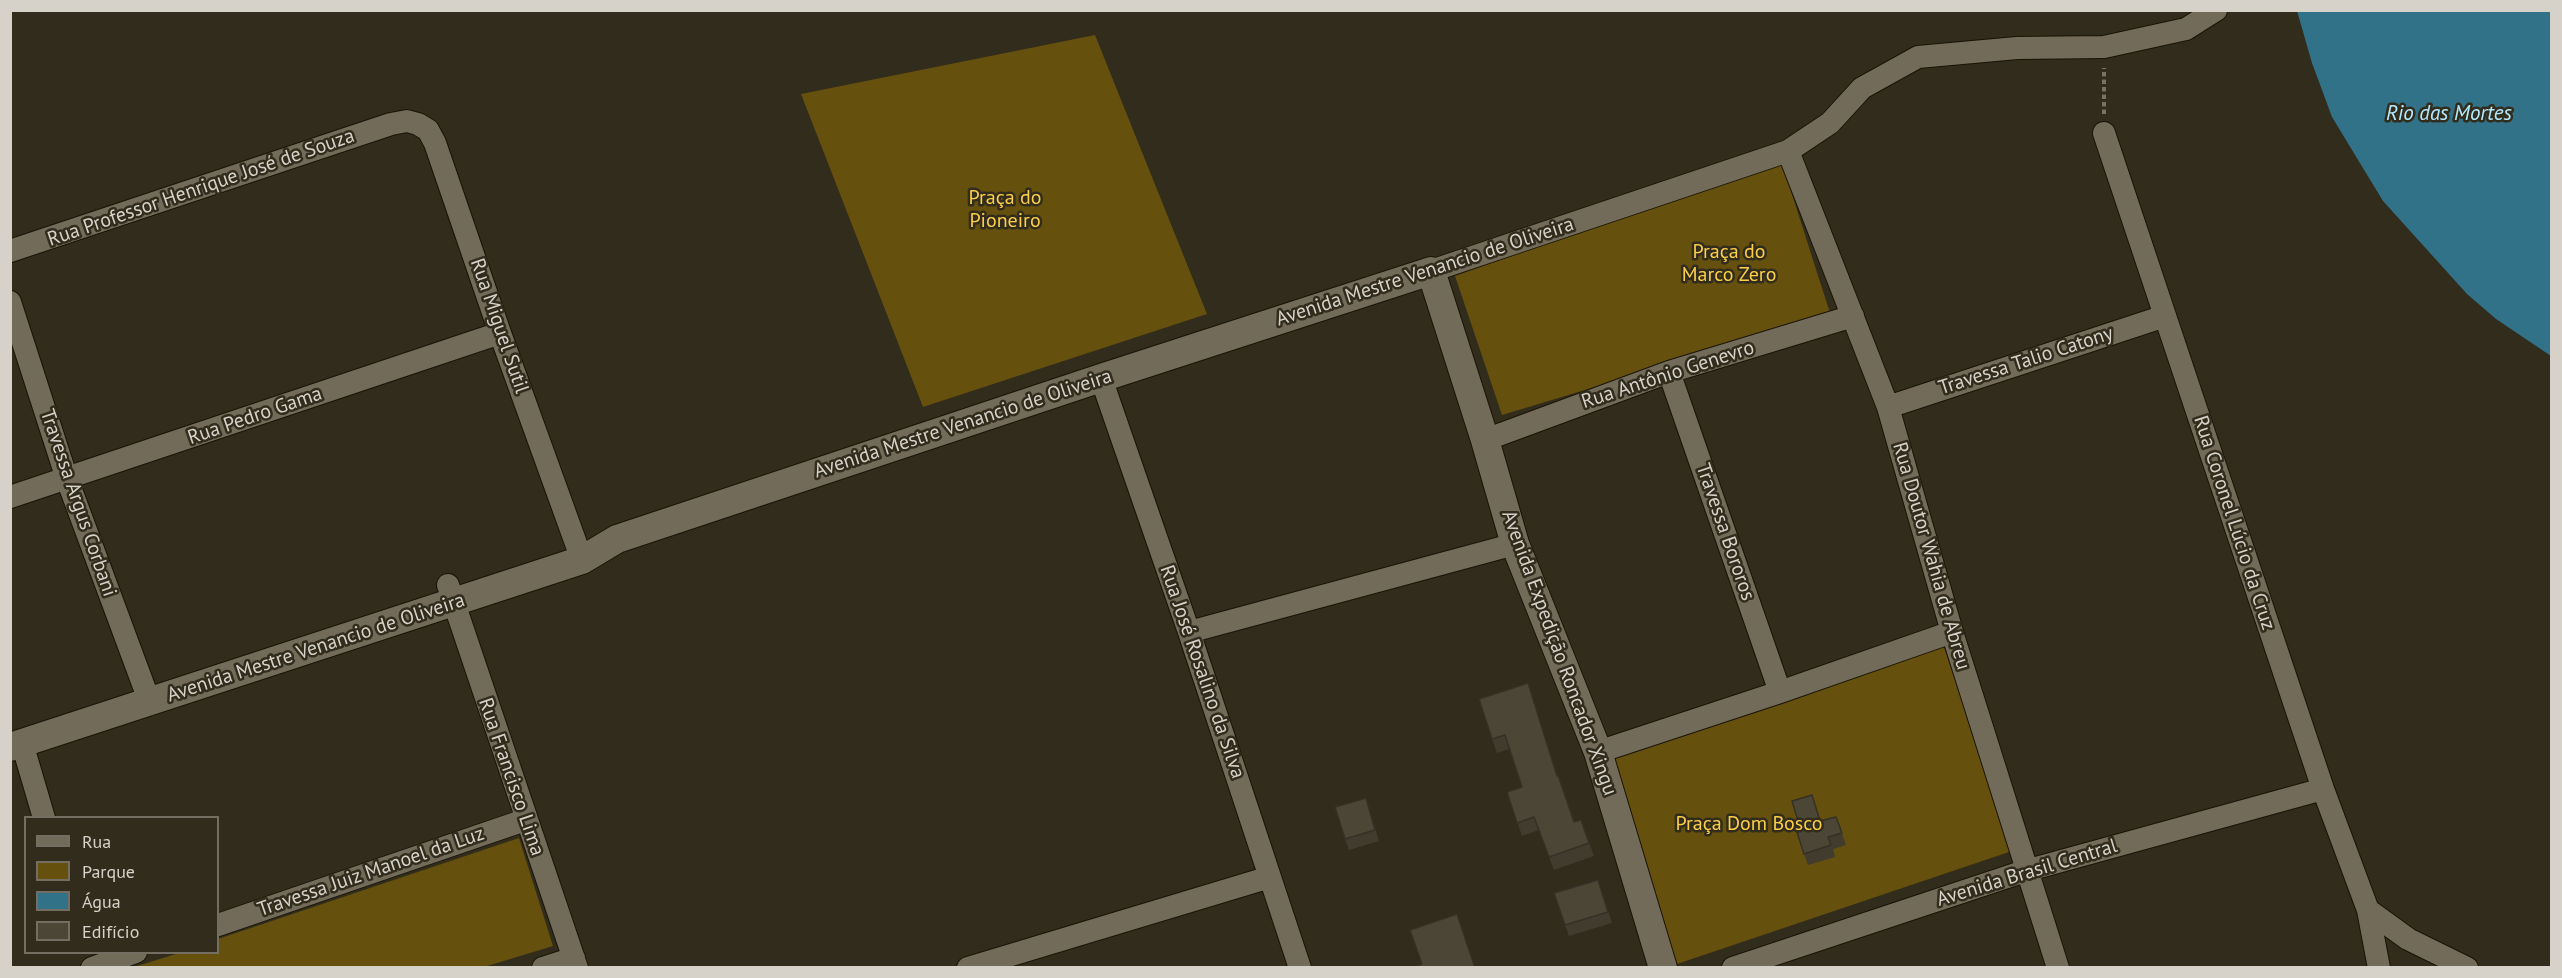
<!DOCTYPE html>
<meta charset="utf-8">
<style>
body{margin:0}
#map{position:relative;width:2562px;height:978px;overflow:hidden;background:#312c1c;font-family:"PT Sans",sans-serif}
canvas{display:block}
.frame{position:absolute;inset:0;border:12px solid #d6d2c9;pointer-events:none}
.legend{position:absolute;left:24px;top:816px;width:195px;height:138px;box-sizing:border-box;background:#312c1c;border:2px solid #736e61;margin:0;padding:8px 10px;list-style:none;font-size:18px;color:#d6d2c9}
.legend li{display:flex;align-items:center;gap:12px;height:30px}
.legend b{width:30px;border:2px solid #736e61}
</style>
<div id="map">
<canvas width="2562" height="978"></canvas>
<div class="frame"></div>
<ul class="legend">
<li><b style="height:8px;background:#726b5a"></b>Rua</li>
<li><b style="height:16px;background:#65500d"></b>Parque</li>
<li><b style="height:16px;background:#317289"></b>Água</li>
<li><b style="height:16px;background:#4c4636"></b>Edifício</li>
</ul>
</div>
<script>
const g = document.querySelector('canvas').getContext('2d');
g.lineJoin = 'round';
function fillPath(path, color) {
  g.fillStyle = color;
  g.fill(path, 'evenodd');
}
function shape(rows) {
  const path = new Path2D();
  for (const r of rows) {
    path.moveTo(r[0], r[1]);
    for (let i = 2; i < r.length; i += 2) path.lineTo(r[i], r[i + 1]);
  }
  return path;
}
function stroke(path, color, width, dash) {
  g.strokeStyle = color;
  g.lineWidth = width;
  g.lineCap = dash ? 'butt' : 'round';
  g.setLineDash(dash || []);
  g.stroke(path);
}
function drawText(font, color, halo, rows, align = 'center') {
  g.font = font + ' "PT Sans",sans-serif';
  g.lineWidth = 5;
  g.setLineDash([]);
  g.textBaseline = 'middle';
  g.strokeStyle = halo;
  g.fillStyle = color;
  for (const [text, x, y, turn = 0] of rows) {
    g.save();
    g.translate(x, y);
    g.rotate((+turn || 0) * Math.PI / 180);
    g.textAlign = isNaN(turn) ? turn : align;
    if (halo) g.strokeText(text, 0, 0);
    g.fillText(text, 0, 0);
    g.restore();
  }
}
const green = shape([
 [1095,35,1207,314,923,407,801,94],
 [1781,160,1831,316,1502,415,1455,276],
 [1943,644,2012,851,1677,964,1608,754],
 [519,838,553,946,484,967,134,967,179,953,218,952,218,939]
]);
const water = shape([
 [2297,11,2551,11,2551,356,2496,319,2467,294,2383,201,2332,117,2312,63]
]);
const path = shape([
 [2104,114,2104,68]
]);
const minor = shape([
 [2104,133,2323,789,2368,910,2379,968],
 [1788,151,1888,407,1952,632,2058,968],
 [10,251,391,124,407,121,418,124,428,130,435,143,500,333,582,560],
 [1431,271,1788,151,1830,123,1862,88,1918,57,2017,48,2104,47,2186,29,2216,10],
 [10,302,67,479,150,703],
 [1669,372,1780,692],
 [1101,378,1189,632,1300,968],
 [1888,407,2165,316],
 [1485,440,1669,372,1853,316],
 [10,497,500,333],
 [448,585,577,968],
 [1189,632,1515,544],
 [22,743,44,818],
 [1598,752,1780,692,1952,632],
 [2368,910,2408,939,2467,968],
 [218,925,525,820],
 [92,968,136,952],
 [543,968,574,958],
 [968,968,1270,877],
 [1733,968,2025,871,2323,789]
]);
const tertiary = shape([
 [10,747,582,560,617,539,1101,378,1431,271,1485,440,1515,544,1598,752,1663,968]
]);
const wall = shape([
 [1528,683,1557,775,1575,822,1581,820,1594,856,1554,870,1539,830,1522,836,1507,792,1522,787,1509,749,1497,753,1492,739],
 [1812,795,1821,821,1840,828,1846,845,1833,849,1835,857,1808,865,1804,854,1801,831],
 [1366,798,1379,841,1349,850,1345,839],
 [1602,891,1612,923,1569,936,1565,925]
]);
const building = shape([
 [1528,683,1557,776,1558,775,1574,822,1581,820,1589,843,1549,857,1534,817,1517,823,1507,792,1522,787,1505,735,1492,739,1479,699,1528,683],
 [1812,795,1820,821,1836,817,1842,833,1828,837,1831,845,1804,854,1797,832,1801,831,1792,801,1812,795],
 [1366,798,1375,830,1345,839,1335,807,1366,798],
 [1598,880,1608,912,1565,925,1554,893,1598,880],
 [1457,914,1475,968,1411,968,1422,964,1410,930,1457,914]
]);
const streetNames = [
 ["Rua Professor Henrique José de Souza",201,188,-19],
 ["Avenida Mestre Venancio de Oliveira",1425,272,-18],
 ["Rua Miguel Sutil",499,326,71],
 ["Travessa Talio Catony",2026,361,-18],
 ["Rua Antônio Genevro",1668,375,-18],
 ["Rua Pedro Gama",255,416,-19],
 ["Avenida Mestre Venancio de Oliveira",963,424,-18],
 ["Travessa Argus Corbani",78,503,71],
 ["Rua Coronel Lúcio da Cruz",2234,523,72],
 ["Travessa Bororos",1725,532,71],
 ["Rua Doutor Wahia de Abreu",1931,556,74],
 ["Avenida Mestre Venancio de Oliveira",316,648,-18],
 ["Avenida Expedição Roncador Xingu",1559,653,70],
 ["Rua José Rosalino da Silva",1202,672,71],
 ["Rua Francisco Lima",511,777,71],
 ["Travessa Juiz Manoel da Luz",371,872,-19],
 ["Avenida Brasil Central",2027,873,-17]
];
const parkNames = [
 ["Praça do",1005,198],
 ["Pioneiro",1005,221],
 ["Praça do",1729,252],
 ["Marco Zero",1729,275],
 ["Praça Dom Bosco",1749,824]
];
const waterNames = [
 ["Rio das Mortes",2449,114]
];
fillPath(green, '#65500d');
fillPath(water, '#317289');
stroke(minor, '#191406', 24);
stroke(tertiary, '#191406', 30);
stroke(path, '#767265', 4, [4.5, 3]);
stroke(minor, '#726b5a', 22);
stroke(tertiary, '#726b5a', 28);
fillPath(wall, '#413c2e');
fillPath(building, '#4c4636');
stroke(building, '#353126', 1.5);
drawText('20px', '#d6d2c9', '#312c1c', streetNames);
drawText('20px', '#fccf48', '#312c1c', parkNames);
drawText('italic 21px', '#b4eaff', '#312c1c', waterNames);
</script>
